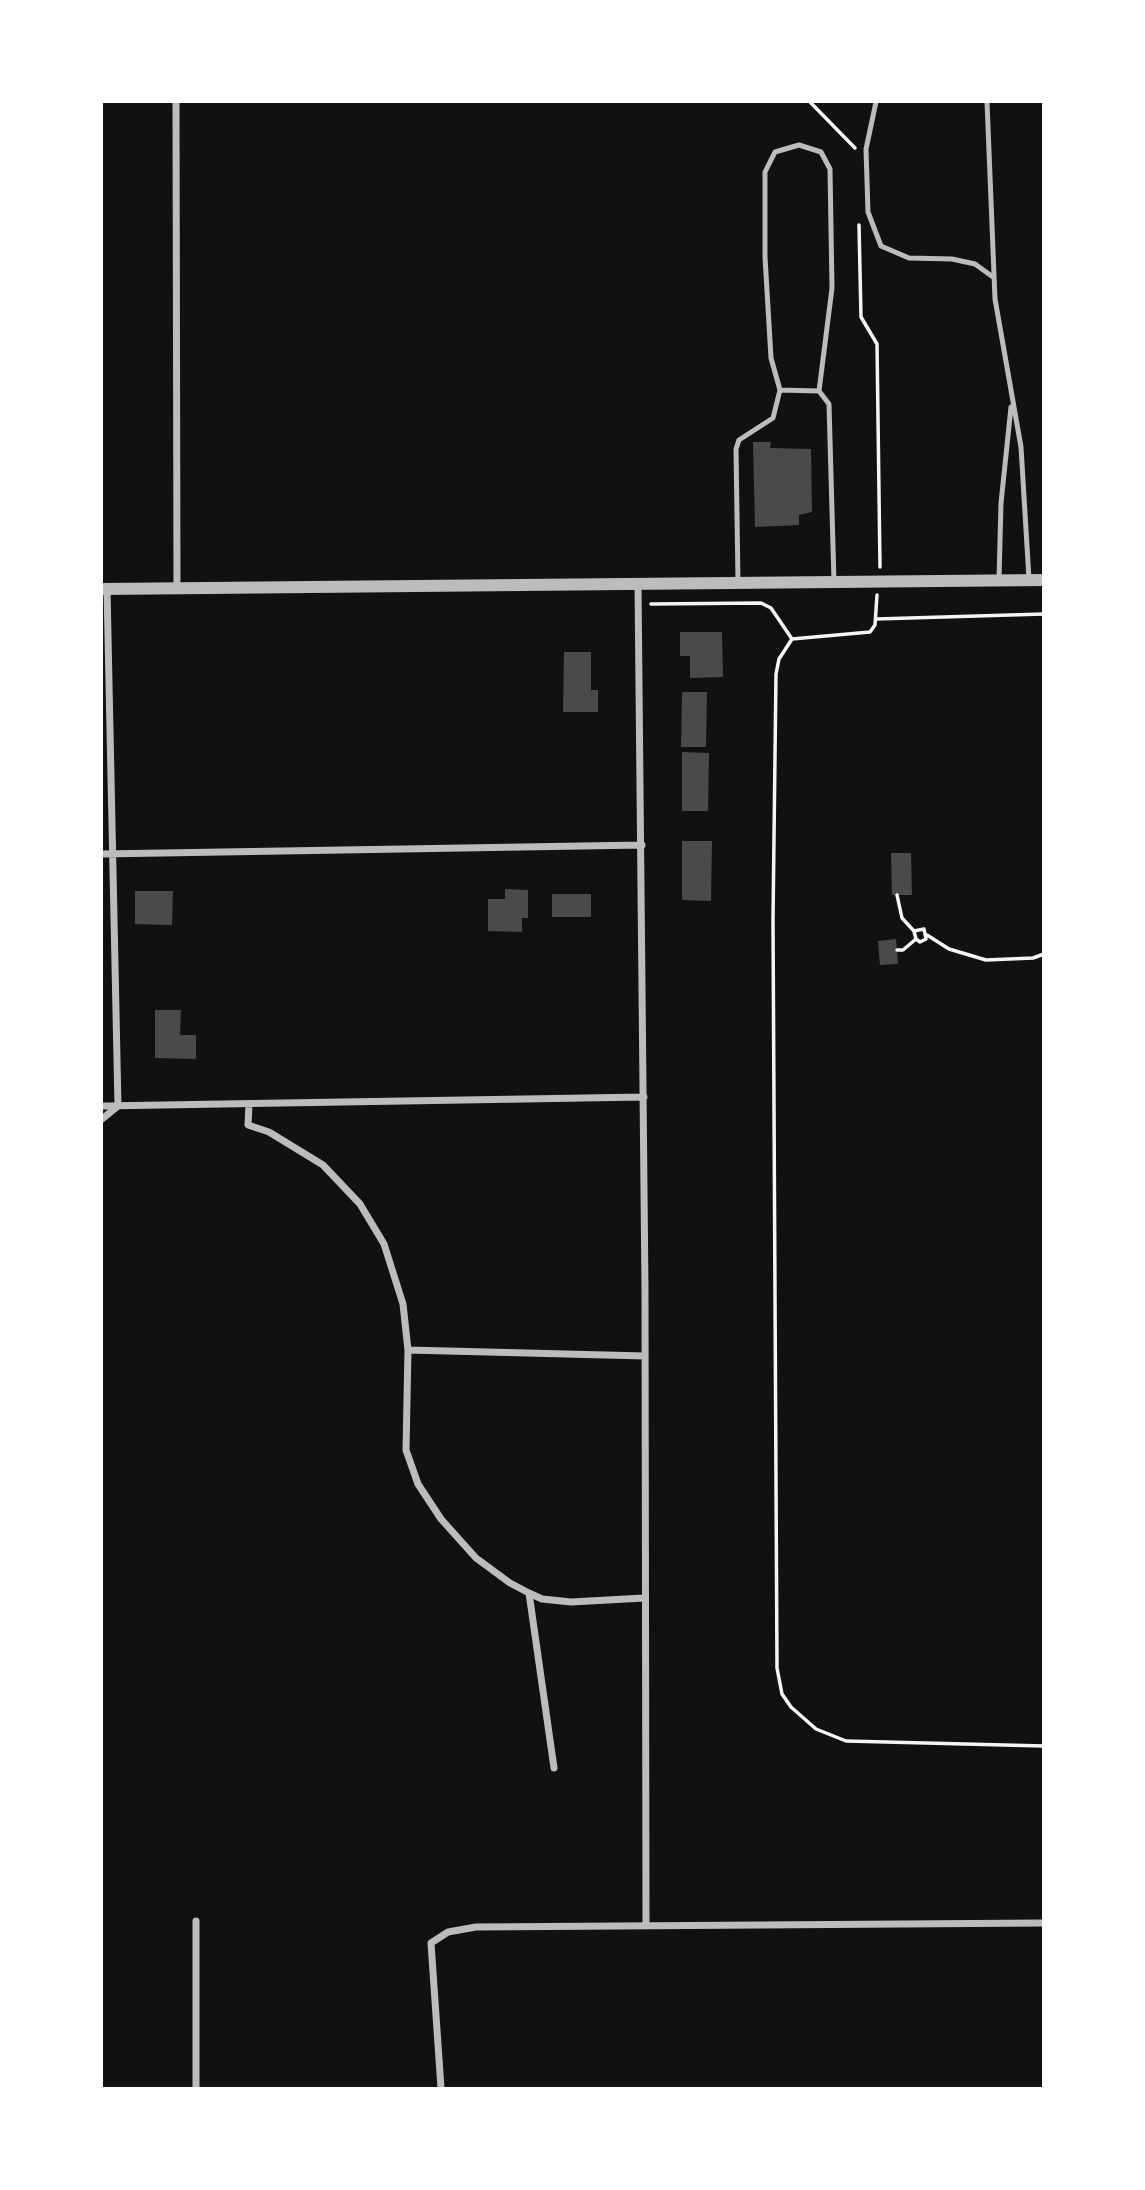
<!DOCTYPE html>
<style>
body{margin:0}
#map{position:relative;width:1145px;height:2190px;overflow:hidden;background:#111;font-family:"Libre Baskerville",serif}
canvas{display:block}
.frame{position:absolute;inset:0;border:103px solid #fff;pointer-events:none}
</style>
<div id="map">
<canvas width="1145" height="2190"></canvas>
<div class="frame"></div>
</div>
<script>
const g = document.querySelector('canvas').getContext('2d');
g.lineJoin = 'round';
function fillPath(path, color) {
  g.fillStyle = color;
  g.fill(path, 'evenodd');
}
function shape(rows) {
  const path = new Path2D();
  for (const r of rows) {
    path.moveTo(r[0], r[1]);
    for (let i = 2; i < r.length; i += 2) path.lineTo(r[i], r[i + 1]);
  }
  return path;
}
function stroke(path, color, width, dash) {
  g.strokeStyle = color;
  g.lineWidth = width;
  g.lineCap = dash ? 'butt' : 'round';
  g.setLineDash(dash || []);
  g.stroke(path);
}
const building = shape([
 [753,442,771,442,770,448,811,449,812,512,799,515,799,525,755,527],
 [680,632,722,632,723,677,690,678,690,656,680,656],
 [564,652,591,652,591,690,598,690,598,712,563,712],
 [682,692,707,692,706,747,681,747],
 [682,752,709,753,708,811,682,811],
 [682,841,712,841,711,901,682,900],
 [891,853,911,853,912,895,892,895],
 [505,889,528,890,528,918,522,918,522,932,488,931,488,899,505,899],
 [135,891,173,891,172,925,135,924],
 [552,894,591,894,591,917,552,917],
 [896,939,898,964,880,965,878,941],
 [155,1010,181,1010,180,1035,196,1035,196,1059,155,1058]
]);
const path = shape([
 [810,102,855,148],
 [859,225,861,317,877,344,880,567],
 [877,595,875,625,870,632,792,639,779,659,776,674,773,920,777,1668,782,1694,791,1707,816,1729,846,1741,1044,1746],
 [651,604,761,603,771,608,792,639],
 [876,619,1044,614],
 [897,895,902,918,914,931,916,939,920,942,926,939,924,929,914,931],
 [927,935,949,949,986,960,1033,958,1044,954],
 [897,950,903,950,916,939]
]);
const service = shape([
 [876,102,866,149,868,212,881,246,909,258,952,259,975,264,993,277],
 [987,102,995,299,1021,447,1029,579],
 [780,390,771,358,765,257,765,172,775,152,799,145,821,152,830,169,832,288,819,391],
 [999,579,1001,503,1011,407],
 [738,582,736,449,739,440,773,418,780,390,819,391,829,404,834,582]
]);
const minor = shape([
 [176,102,177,588],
 [638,585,645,1290,646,1926],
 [102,854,642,845],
 [249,1105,248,1125,269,1132,323,1165,360,1204,384,1244,403,1304,408,1350,406,1450,418,1484,441,1519,476,1558,510,1583,529,1593,554,1768],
 [102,1106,644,1097],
 [102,1119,118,1106,107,589],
 [408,1350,645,1356],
 [529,1593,542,1599,571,1602,644,1598],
 [196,2088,196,1921],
 [441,2088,431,1943,448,1932,476,1927,1044,1923]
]);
const tertiary = shape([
 [102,589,1044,580]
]);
fillPath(building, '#4a4a4a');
stroke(path, '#f5f5f5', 3.5);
stroke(service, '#bcbcbc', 5);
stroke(minor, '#bcbcbc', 7);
stroke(tertiary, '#bcbcbc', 12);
</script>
